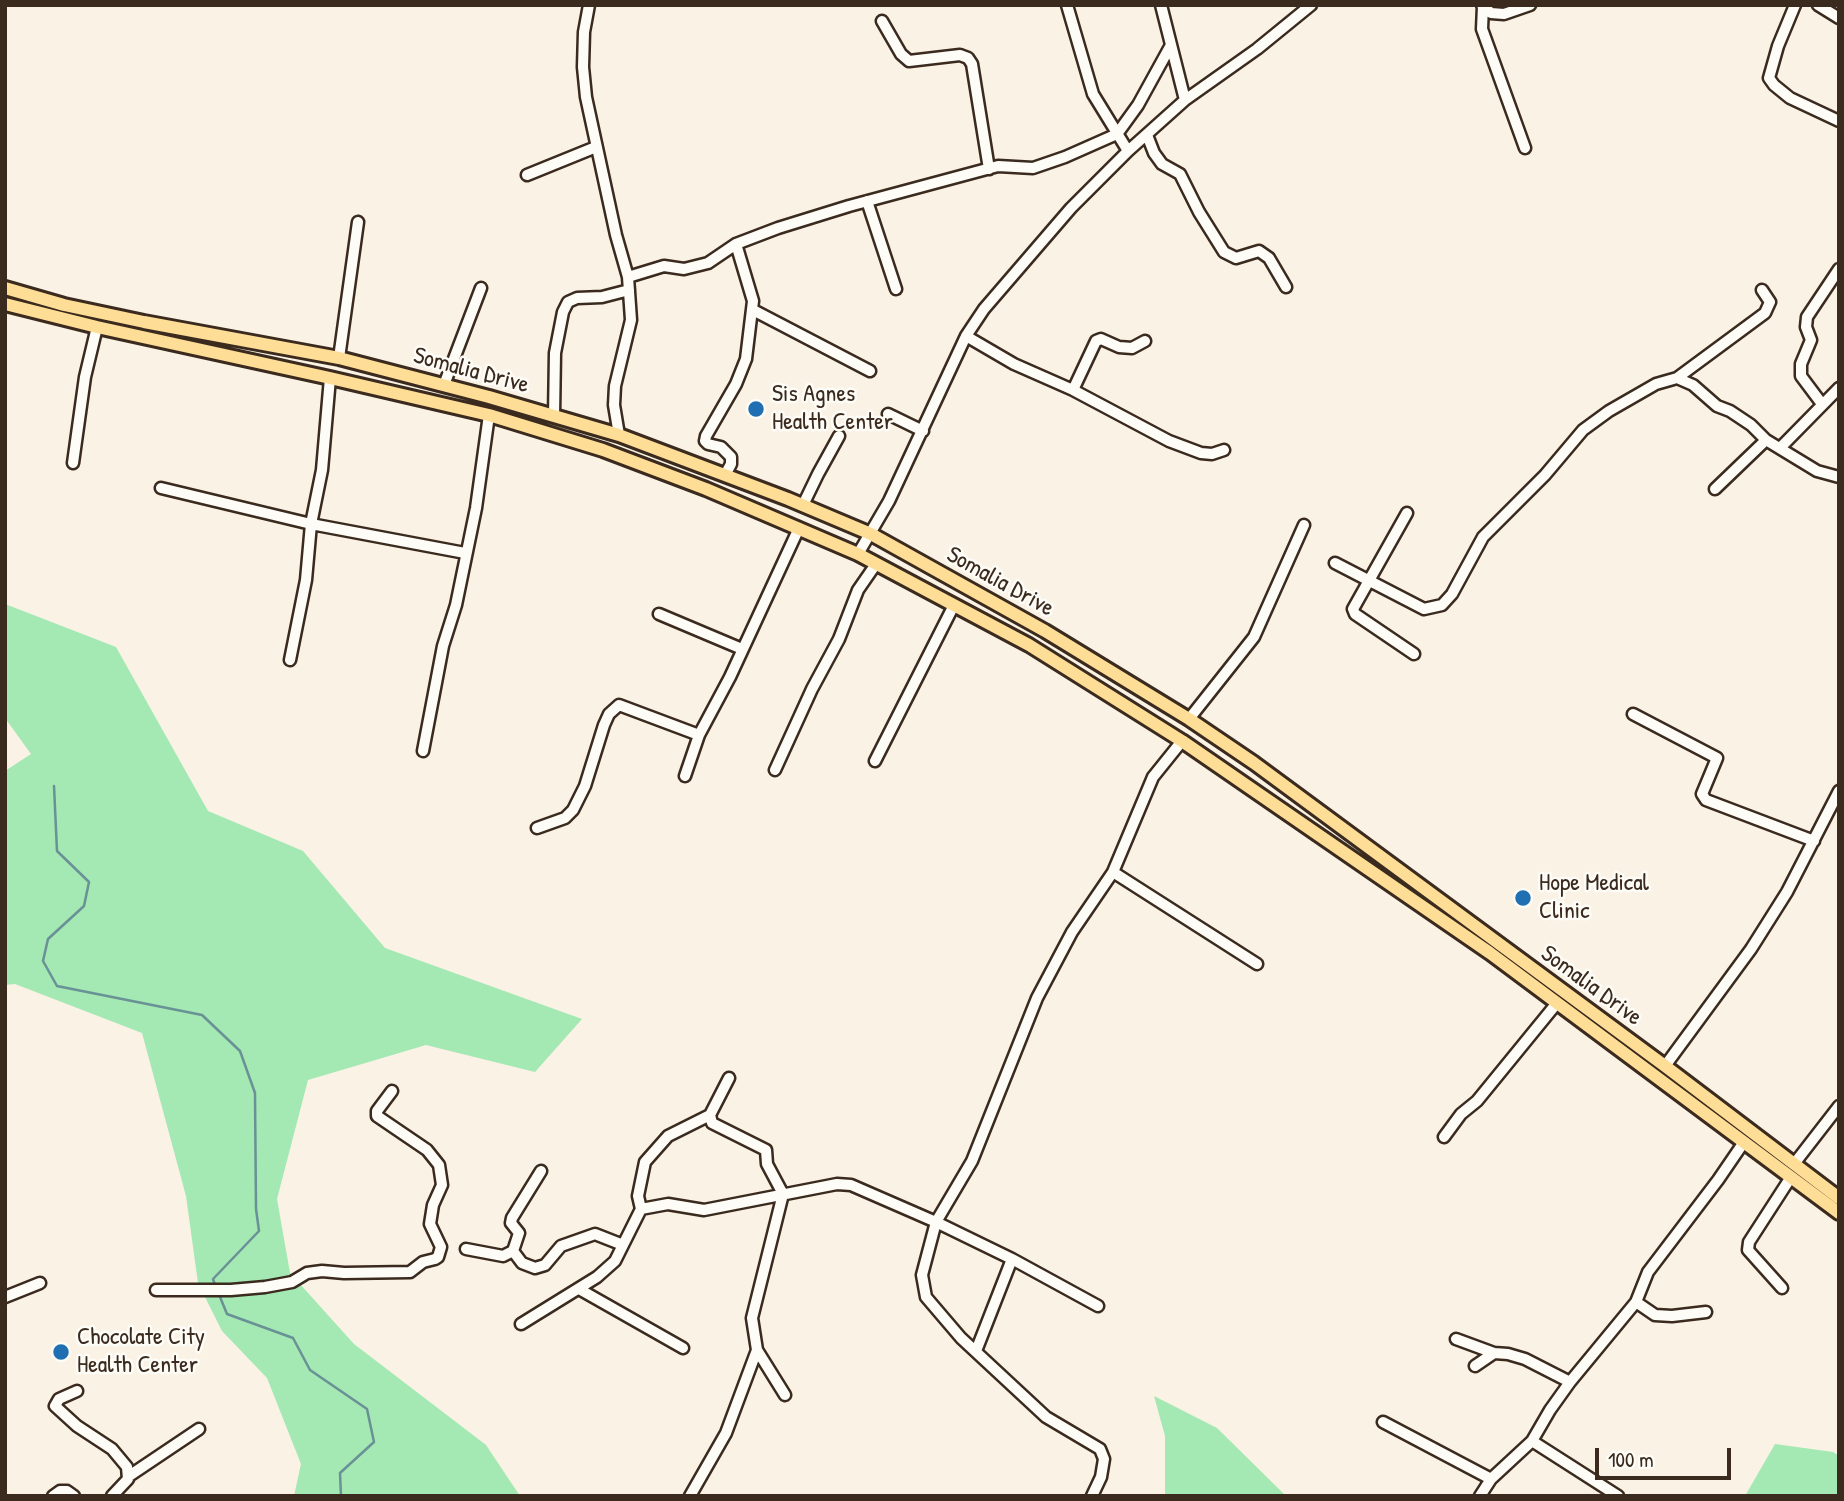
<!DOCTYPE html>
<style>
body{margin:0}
#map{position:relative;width:1844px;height:1501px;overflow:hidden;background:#f9f2e5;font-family:"Patrick Hand",sans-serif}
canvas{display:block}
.frame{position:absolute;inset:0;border:7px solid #3b2a1e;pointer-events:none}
.scale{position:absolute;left:1595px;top:1448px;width:136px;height:32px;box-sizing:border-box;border:4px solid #3b2a1e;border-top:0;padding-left:9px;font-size:21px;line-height:24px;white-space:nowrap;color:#3b2a1e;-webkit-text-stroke:5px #fdfcf7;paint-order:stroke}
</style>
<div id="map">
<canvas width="1844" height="1501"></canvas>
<div class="frame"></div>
<div class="scale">100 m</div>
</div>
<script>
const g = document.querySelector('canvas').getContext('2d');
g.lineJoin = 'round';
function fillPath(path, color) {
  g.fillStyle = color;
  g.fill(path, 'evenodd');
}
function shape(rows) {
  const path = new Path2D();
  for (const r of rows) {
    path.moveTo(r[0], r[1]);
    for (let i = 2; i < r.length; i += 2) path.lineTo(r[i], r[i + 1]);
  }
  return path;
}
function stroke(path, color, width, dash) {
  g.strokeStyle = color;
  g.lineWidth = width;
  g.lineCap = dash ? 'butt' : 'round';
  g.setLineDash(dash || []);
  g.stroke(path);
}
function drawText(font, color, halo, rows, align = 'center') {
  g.font = font + ' "Patrick Hand",sans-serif';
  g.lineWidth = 5;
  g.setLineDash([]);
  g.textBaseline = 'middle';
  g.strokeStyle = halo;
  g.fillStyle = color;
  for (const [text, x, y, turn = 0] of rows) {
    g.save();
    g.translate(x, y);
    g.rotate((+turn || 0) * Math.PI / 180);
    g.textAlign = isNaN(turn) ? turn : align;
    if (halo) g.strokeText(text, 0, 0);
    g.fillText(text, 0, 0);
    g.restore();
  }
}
const green = shape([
 [5,604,116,647,208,811,303,851,385,948,582,1019,535,1072,426,1045,308,1080,277,1199,290,1273,354,1344,486,1445,520,1496,294,1496,301,1464,267,1378,222,1331,198,1283,186,1196,142,1033,15,984,5,985,5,771,31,754,5,718],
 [1154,1396,1217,1428,1286,1496,1165,1496,1165,1436],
 [1775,1444,1833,1452,1839,1456,1839,1496,1745,1496]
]);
const stream = shape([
 [54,786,57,851,89,882,84,906,48,939,43,961,57,986,202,1015,240,1051,255,1093,256,1209,259,1231,213,1279,215,1285],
 [218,1292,227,1314,293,1338,310,1370,367,1409,374,1442,340,1473,341,1496]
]);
const minor = shape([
 [589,5,584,32,583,67,586,97,616,235,628,277,631,320,615,386,614,405,619,435],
 [1067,5,1093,94,1128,151],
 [1161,5,1185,100],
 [1482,5,1491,13,1504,14,1530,5],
 [1795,5,1778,46,1769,78,1774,85,1790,98,1839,121],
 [1818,5,1839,18],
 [1483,6,1482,29,1525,148],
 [882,21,901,54,909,61,960,55,968,58,972,64,989,169],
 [1147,135,1154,153,1162,164,1180,174,1199,212,1224,252,1236,258,1259,251,1269,258,1286,287],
 [527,175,596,147],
 [867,201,896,289],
 [628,277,664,266,684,269,708,263,736,244,778,228,849,206,998,166,1033,168,1065,157,1117,134,1138,105,1171,45],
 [753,310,870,371],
 [966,336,1014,364,1073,390,1169,441,1201,453,1212,454,1224,450],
 [339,358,358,222],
 [1677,378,1765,313,1770,302,1762,290],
 [444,385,481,288],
 [1073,390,1096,341,1101,339,1119,347,1132,348,1145,341],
 [1822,404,1801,376,1801,364,1811,340,1806,327,1807,317,1839,269],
 [888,414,923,431],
 [554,416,555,353,563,312,568,302,577,298,602,297,629,290],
 [1780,448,1839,388],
 [73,463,85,377,97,327],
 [725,475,731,464,731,457,721,447,708,444,705,441,706,436,736,384,746,359,753,301,736,244],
 [161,488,311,524,465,553],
 [1715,489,1766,440],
 [803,505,818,474,839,436],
 [1407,513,1353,609,1355,614,1414,654],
 [858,554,889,501,966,336,984,309,1071,208,1128,151,1185,100,1257,49,1311,5],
 [1335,563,1424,609,1442,605,1452,594,1483,537,1545,475,1583,430,1609,411,1656,384,1677,378,1693,385,1717,406,1730,411,1751,425,1766,440,1817,471,1839,477],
 [659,614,742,649],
 [290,660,306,580,311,524,322,470,330,378],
 [1633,714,1717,758,1702,794,1706,800,1814,841],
 [1189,719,1254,637,1304,525],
 [423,751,443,646,456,605,476,508,489,415],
 [875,761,954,605],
 [775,770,812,689,839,639,858,590,876,564],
 [685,776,699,735,730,677,799,528],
 [537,828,565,818,573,810,585,786,604,725,609,714,619,705,699,735],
 [1113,872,1257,964],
 [1665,1066,1751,949,1787,892,1839,791],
 [729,1078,710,1115,712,1123,766,1150,767,1164,783,1194,752,1318,757,1350,785,1395],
 [1444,1137,1461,1114,1477,1101,1557,1003],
 [1794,1164,1839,1106],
 [641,1209,668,1204,704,1210,837,1184,851,1185,936,1222,1012,1259,1098,1306],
 [466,1249,503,1256,513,1251,519,1233,511,1223,512,1218,541,1171],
 [513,1251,522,1263,535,1268,545,1265,561,1246,595,1234,623,1245],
 [1782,1288,1748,1250,1749,1242,1791,1177],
 [579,1289,683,1348],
 [156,1290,231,1290,265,1287,292,1282,307,1273,322,1271,344,1273,410,1272,423,1262,435,1259,438,1257,441,1247,430,1224,433,1205,442,1185,439,1165,427,1150,377,1116,377,1111,392,1091],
 [5,1297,40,1283],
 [1636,1302,1655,1315,1672,1316,1706,1312],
 [521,1324,597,1277,615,1261,641,1209,638,1196,645,1162,668,1136,710,1115],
 [1456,1339,1494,1353,1508,1354,1525,1359,1570,1382],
 [976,1351,1012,1259],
 [1475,1366,1494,1353],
 [77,1391,59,1399,55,1406,77,1426,112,1449,127,1467,128,1479,112,1496],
 [1383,1422,1491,1479],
 [1532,1441,1618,1496],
 [129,1476,199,1429],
 [53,1496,60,1491,67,1491,74,1496],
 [690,1496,726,1433,757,1350],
 [1092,1496,1101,1477,1104,1459,1100,1449,1046,1417,961,1338,926,1297,922,1275,936,1222,972,1161,1037,998,1072,932,1113,872,1153,777,1182,741],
 [1480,1496,1491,1479,1532,1441,1550,1410,1570,1382,1636,1302,1648,1272,1718,1180,1744,1142]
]);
const major = shape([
 [5,288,64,305,144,322,339,358,489,397,619,435,788,499,871,534,1045,631,1189,719,1254,763,1665,1066,1839,1198],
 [5,304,97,327,330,378,489,415,603,450,706,489,858,554,1029,645,1182,741,1490,953,1839,1213]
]);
const markers = [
 [756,409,9,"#1f6fb2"],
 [1523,898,9,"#1f6fb2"],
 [61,1352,9,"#1f6fb2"]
];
const streetNames = [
 ["Somalia Drive",471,371,15],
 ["Somalia Drive",1000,582,29],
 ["Somalia Drive",1591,986,36]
];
const poiNames = [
 ["Sis Agnes",772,395],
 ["Health Center",772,423],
 ["Hope Medical",1539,884],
 ["Clinic",1539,912],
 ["Chocolate City",77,1338],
 ["Health Center",77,1366]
];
fillPath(green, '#a4e8b3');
stroke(stream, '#699196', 2.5);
stroke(minor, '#3b2a1e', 15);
stroke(major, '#3b2a1e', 18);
stroke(minor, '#fdfcf7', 10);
stroke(major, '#fedd96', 12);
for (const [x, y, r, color] of markers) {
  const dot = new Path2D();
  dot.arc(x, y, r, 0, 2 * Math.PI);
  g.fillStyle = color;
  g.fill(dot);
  stroke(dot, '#fdfcf7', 2.5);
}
drawText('24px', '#3b2a1e', '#fdfcf7', streetNames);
drawText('24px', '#3b2a1e', '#fdfcf7', poiNames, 'left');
</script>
